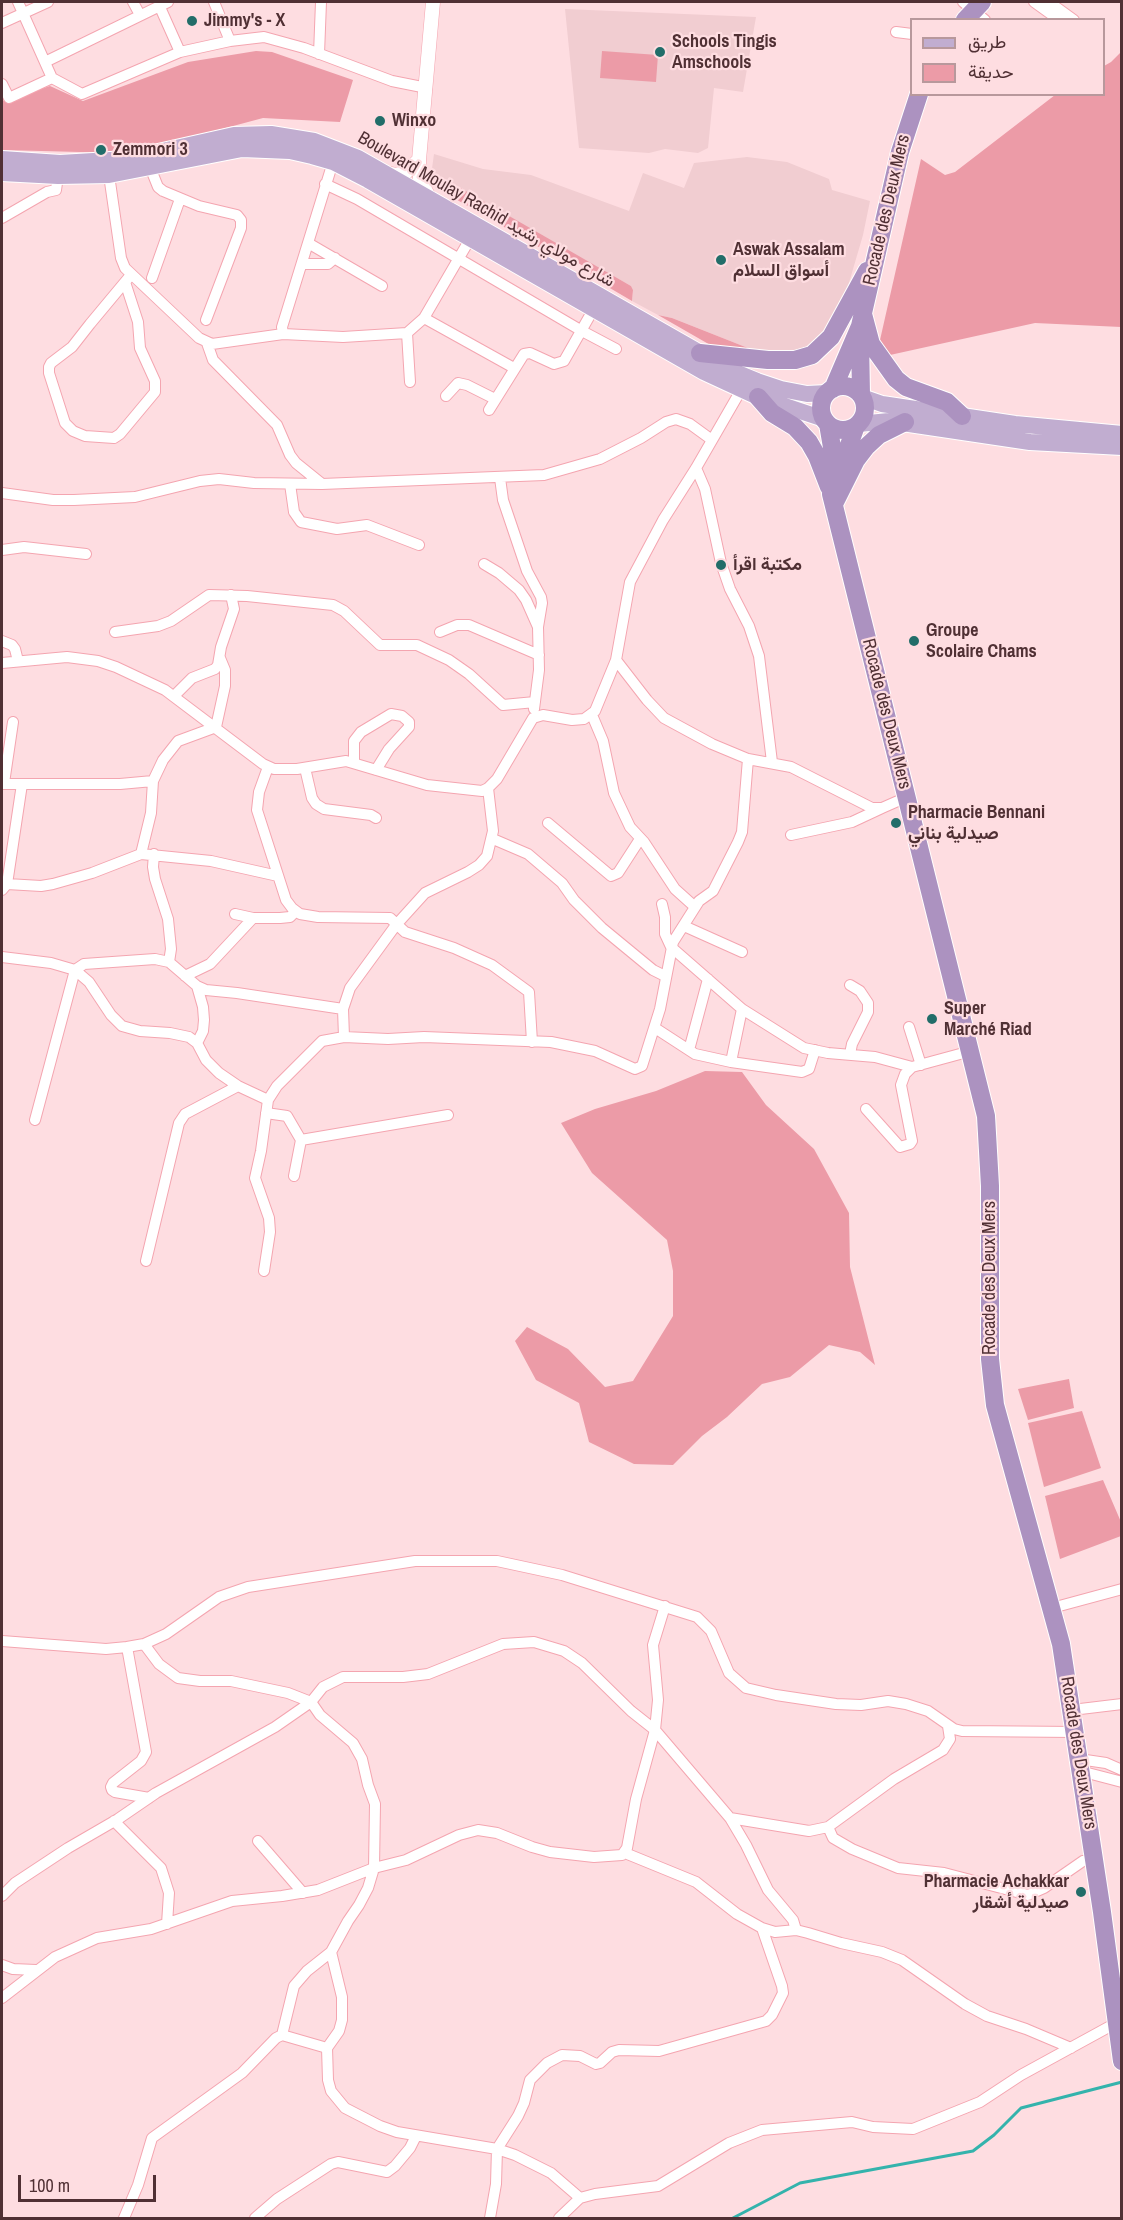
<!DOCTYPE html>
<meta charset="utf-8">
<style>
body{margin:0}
#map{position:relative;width:1123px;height:2220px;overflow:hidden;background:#fedde1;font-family:"Archivo Narrow",Vazirmatn,sans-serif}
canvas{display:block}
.frame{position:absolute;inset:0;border:3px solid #503034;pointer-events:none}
.legend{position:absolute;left:910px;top:18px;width:195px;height:78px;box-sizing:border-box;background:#fedde1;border:2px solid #b8989c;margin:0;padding:8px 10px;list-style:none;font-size:18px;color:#503034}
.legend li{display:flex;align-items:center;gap:12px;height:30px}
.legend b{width:30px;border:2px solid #b8989c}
.scale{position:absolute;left:18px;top:2175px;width:138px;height:27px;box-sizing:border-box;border:3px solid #503034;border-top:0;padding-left:8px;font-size:18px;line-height:21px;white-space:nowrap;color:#503034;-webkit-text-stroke:4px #fedde1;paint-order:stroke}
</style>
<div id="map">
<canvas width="1123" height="2220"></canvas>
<div class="frame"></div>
<ul class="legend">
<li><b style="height:8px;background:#c1add0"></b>طريق</li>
<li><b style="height:16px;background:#ec9ba7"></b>حديقة</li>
</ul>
<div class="scale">100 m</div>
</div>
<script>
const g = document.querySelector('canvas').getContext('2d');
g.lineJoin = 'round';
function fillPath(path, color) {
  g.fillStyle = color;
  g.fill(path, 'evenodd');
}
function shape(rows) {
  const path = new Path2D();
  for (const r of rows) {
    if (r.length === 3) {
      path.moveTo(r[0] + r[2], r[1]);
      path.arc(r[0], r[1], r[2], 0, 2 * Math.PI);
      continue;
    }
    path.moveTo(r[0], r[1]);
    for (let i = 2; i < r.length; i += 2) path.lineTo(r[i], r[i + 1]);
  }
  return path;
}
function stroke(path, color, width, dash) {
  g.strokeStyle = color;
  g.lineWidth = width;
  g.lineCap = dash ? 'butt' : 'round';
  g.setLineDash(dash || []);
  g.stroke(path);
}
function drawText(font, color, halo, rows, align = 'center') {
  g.font = font + ' "Archivo Narrow",Vazirmatn,sans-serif';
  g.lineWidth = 4.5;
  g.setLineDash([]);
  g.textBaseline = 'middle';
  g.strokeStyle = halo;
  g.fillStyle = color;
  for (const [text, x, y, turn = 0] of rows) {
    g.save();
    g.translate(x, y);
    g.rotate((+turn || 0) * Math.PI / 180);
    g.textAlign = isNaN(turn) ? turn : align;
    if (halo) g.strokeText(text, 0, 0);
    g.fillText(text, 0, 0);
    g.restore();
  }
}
const built = shape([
 [565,9,756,17,743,92,714,88,708,148,698,153,665,149,649,153,579,148],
 [434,154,483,169,531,175,629,211,643,173,684,188,694,163,747,157,787,162,829,179,832,190,870,201,863,235,844,300,822,342,804,354,753,350,672,318,658,315,632,301,633,290,631,286,434,176,431,176]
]);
const green = shape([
 [256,51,272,52,353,80,340,122,263,118,192,137,119,153,2,150,2,101,50,86,83,101,188,62],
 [602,51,658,55,656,82,600,78],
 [1121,52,1121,327,1035,323,890,355,881,344,880,340,921,159,945,175,955,172,1055,95,1104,94,1104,66,1111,62],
 [431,176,443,178,631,286,633,290,632,301,591,277,590,270,563,254,556,257,433,186,430,182],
 [658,315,672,318,753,350,712,346],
 [705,1071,742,1072,766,1105,814,1149,849,1213,850,1267,875,1365,860,1352,829,1345,790,1377,762,1384,727,1417,702,1436,673,1465,634,1464,589,1442,579,1403,536,1380,515,1341,527,1327,568,1349,605,1387,633,1381,673,1316,673,1271,667,1240,592,1173,561,1123,595,1109,656,1091],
 [1069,1379,1074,1408,1028,1420,1018,1389],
 [1082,1411,1101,1468,1044,1487,1028,1423],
 [1103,1480,1121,1522,1121,1536,1060,1559,1045,1496]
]);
const stream = shape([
 [733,2218,800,2183,973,2151,994,2135,1021,2108,1122,2082]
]);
const minor = shape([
 [18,2,52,78,82,94,180,52,230,41,264,37,304,48,392,81,427,88],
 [133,2,140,15],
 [214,2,230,41],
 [963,2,985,20],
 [1034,2,1059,20],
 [1049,2,1074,20],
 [159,5,180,52],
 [2,23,48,2],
 [896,32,912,34],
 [319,54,321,2],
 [45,62,168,2],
 [2,84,9,98,52,78],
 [150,167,158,187,163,191,199,206,237,215,241,220,241,228,206,320],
 [109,175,121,258,125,268,199,338,212,344,283,334,343,337,407,333,424,318,470,239],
 [325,184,357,199,582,331,616,349],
 [2,218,47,192,56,190,58,176],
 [308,243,382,286],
 [302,264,328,264,335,258],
 [152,278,180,199],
 [125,282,138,322,140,348,155,381,155,392,120,434,114,438,85,436,73,431,65,423,49,373,49,367,51,363,72,347,90,324,130,276],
 [424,318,514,368],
 [407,333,410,382],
 [283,334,282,327,333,162],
 [207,343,213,360,277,425,290,455,296,463,322,484],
 [446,396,458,383,467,385,495,399],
 [489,410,524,354,530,353,554,364,564,361,593,310],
 [696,468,705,489,721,563,730,589,749,626,759,656,772,762],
 [500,478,503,500,527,571,541,597,542,603,538,627],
 [290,484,294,512,301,522,337,529,367,525,419,545],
 [2,493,53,500,74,500,135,497,200,481,219,479,254,483,322,484,544,475,600,459,641,438,666,422,676,419,690,424,712,440],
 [2,550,24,547,86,554],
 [484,564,499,573,519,590,526,600,538,627,539,670,534,709],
 [115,632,158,626,171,621,209,595,247,596,333,605,344,611,380,645,417,645,449,660,469,674,503,705,535,702],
 [440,632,457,625,469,625,539,655],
 [2,641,12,645,15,649,18,661],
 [616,660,647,700,664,718,712,744,748,759,791,767,872,808,882,808,907,797],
 [2,663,67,657,98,661,116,667,165,690,263,764,274,769,297,769,346,761,427,785,482,791,488,788,497,779,533,718,543,715,572,720,584,719,595,711,616,660,630,582,663,520,696,468,741,390],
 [174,696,192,678,215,669,218,665,221,647,234,609,231,595],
 [592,715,603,741,614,793,630,827,644,842,675,889,695,907],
 [354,763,354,741,361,732,391,714,402,716,409,722,409,727,389,749,376,770],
 [268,767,259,792,257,810,286,900,292,908,300,914,318,917,390,918,405,932,454,948,492,965,529,992,532,1042],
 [305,768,312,798,316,804,324,809,371,815,376,818],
 [4,783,13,722],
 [2,784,120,784,153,781],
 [548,823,611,876,618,873,640,839],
 [791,835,852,822,882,808],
 [493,839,528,854,562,883,574,900,602,928,653,970,665,976],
 [141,854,151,813,153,781,163,760,178,741,216,727,225,686,225,670,220,658],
 [154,854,153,867,155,879,168,919,171,949,169,962],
 [7,884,41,886,53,884,92,873,141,854,211,861,278,876],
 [2,890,7,884,22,784],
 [662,904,665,917,665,934,671,947,742,1009,804,1048,828,1053,875,1057,912,1067,971,1051],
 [235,914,253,918,280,918,290,917,296,911],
 [684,926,742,952],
 [2,957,51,963,75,970,89,982,111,1015,122,1026,140,1031,170,1033,189,1037,197,1043,206,1060,219,1073,238,1086,268,1100],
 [185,976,210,964,253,918],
 [909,1027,921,1065],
 [655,1028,695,1054,731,1062,802,1072,809,1069,815,1050],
 [344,1037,343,1009,350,988,396,925,425,893,468,872,479,865,487,856,493,831,488,788],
 [197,1043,203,1031,204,1020,203,1007,197,986],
 [689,1050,708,979],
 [850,1054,852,1044,868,1012,868,1003,860,991,850,985],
 [731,1062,742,1009],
 [866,1109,900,1147,910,1144,912,1141,901,1085,905,1074,912,1067],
 [266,1113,287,1116,301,1140,294,1176],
 [35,1120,75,970,84,964,155,959,169,962,197,986,206,990,237,993,343,1009],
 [301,1140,448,1115],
 [146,1261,179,1123,185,1114,238,1086],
 [264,1271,270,1232,269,1218,255,1178,261,1151,268,1100,277,1086,322,1041,344,1037,388,1039,424,1037,551,1042,595,1051,635,1069,642,1066,660,1009,673,942,699,901,713,891,738,842,742,832,748,759],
 [1052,1608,1122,1589],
 [2,1641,106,1649,127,1647,144,1644,166,1634,219,1597,248,1587,415,1561,497,1561,562,1575,697,1617,711,1631,729,1673,746,1688,776,1695,836,1704,861,1705,888,1701,906,1704,928,1711,954,1729,962,1731,1076,1732],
 [144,1644,159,1664,178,1678,200,1681,231,1681,288,1693,311,1702,323,1687,343,1677,403,1677,428,1674,503,1644,534,1642,564,1651,582,1663,631,1711,655,1730,730,1818,746,1845,768,1890,793,1920,796,1930],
 [127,1647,146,1752,141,1761,113,1783,111,1787,112,1790,115,1792,149,1798],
 [1072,1710,1122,1704],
 [1079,1759,1106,1763,1122,1770],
 [1080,1771,1122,1782],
 [730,1818,809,1831,828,1827,894,1779,943,1750,950,1739,948,1726],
 [114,1821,161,1868,169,1893,167,1924],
 [828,1827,833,1838,852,1849,898,1868,944,1873,1028,1895,1044,1888,1083,1861,1094,1860],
 [258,1841,303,1893],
 [625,1853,696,1882,737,1914,762,1928,775,1932,796,1930,808,1933,841,1943,882,1952,902,1960,965,2004,987,2016,1026,2029,1071,2048],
 [2,1896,15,1883,68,1848,118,1819,156,1793,275,1727,311,1702,320,1715,353,1743,362,1759,368,1785,375,1804,374,1868,406,1860,459,1835,478,1830,497,1833,532,1847,550,1852,594,1857,622,1855,627,1848,636,1799,655,1730,658,1700,653,1645,665,1606],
 [331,1952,342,1997,342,2020,339,2031,327,2048,328,2080,331,2091,345,2108,380,2126,397,2132,497,2149,515,2155,551,2173,580,2198],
 [2,1965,13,1969,36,1970],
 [2,1998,55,1957,97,1938,151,1929,232,1901,282,1896,318,1890,374,1868],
 [282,2035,327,2048],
 [124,2218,138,2185,152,2138,242,2073,276,2038,282,2035,294,1986,307,1971,331,1952,348,1921,359,1905,368,1888,374,1868],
 [255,2218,277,2199,331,2164,338,2162,387,2172,395,2166,410,2148,416,2136],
 [490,2218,496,2184,497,2149,518,2116,524,2103,530,2080,547,2063,562,2055,580,2056,596,2064,600,2063,612,2052,619,2050,659,2051,766,2021,772,2015,783,1993,782,1986,762,1928],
 [559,2218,580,2198,595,2194,658,2186,729,2143,762,2130,852,2122,873,2127,913,2129,980,2102,1021,2075,1116,2023]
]);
const tertiary = shape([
 [385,173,396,175,406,172,419,160],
 [430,199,420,180,419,160,433,2]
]);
const primary = shape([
 [2,159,60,163,127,159,234,135,271,134,314,141,358,158,730,370,757,381,781,389,807,394,827,393],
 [2,173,58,176,109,175,242,149,290,151,312,156,333,162,368,180,704,372,758,397,824,419],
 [862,397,882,404,1015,424,1122,434],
 [859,424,889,421,1030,442,1122,447]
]);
const trunk = shape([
 [965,20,982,2],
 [863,314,871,344,896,379,906,387,947,402,962,416],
 [860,337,861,395],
 [700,353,768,360,795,360,812,355,831,337,867,271],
 [843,408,22],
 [833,389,860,326,900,152,919,94],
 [758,397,772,413,795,427,809,442,817,456,829,487],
 [828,424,834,459,831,494,834,506,986,1116,990,1186,990,1359,995,1405,1061,1644,1102,1912,1122,2061],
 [838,475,856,426],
 [835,502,856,460,866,447,879,435,905,422]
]);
const markers = [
 [192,21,6,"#226d69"],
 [660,52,6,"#226d69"],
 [380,121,6,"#226d69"],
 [101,150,6,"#226d69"],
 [721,260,6,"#226d69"],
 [721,565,6,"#226d69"],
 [914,641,6,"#226d69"],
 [896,823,6,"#226d69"],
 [932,1019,6,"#226d69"],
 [1081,1892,6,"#226d69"]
];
const poiNames = [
 ["Jimmy's - X",204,21],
 ["Schools Tingis",672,42],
 ["Amschools",672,63],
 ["Winxo",392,121],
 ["Zemmori 3",113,150],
 ["Aswak Assalam",733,250],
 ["أسواق السلام",733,271],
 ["مكتبة اقرأ",733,565],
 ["Groupe",926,631],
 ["Scolaire Chams",926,652],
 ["Pharmacie Bennani",908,813],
 ["صيدلية بناني",908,834],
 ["Super",944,1009],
 ["Marché Riad",944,1030],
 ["Pharmacie Achakkar",1069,1882,"right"],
 ["صيدلية أشقار",1069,1903,"right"]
];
const streetNames = [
 ["Boulevard Moulay Rachid شارع مولاي رشيد",486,210,30],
 ["Rocade des Deux Mers",887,210,-77],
 ["Rocade des Deux Mers",886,714,76],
 ["Rocade des Deux Mers",990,1278,-90],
 ["Rocade des Deux Mers",1078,1753,81]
];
fillPath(built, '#f1cdd1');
fillPath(green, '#ec9ba7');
stroke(stream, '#34b3ac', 3);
stroke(minor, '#f4a5b0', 12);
stroke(tertiary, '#f4a5b0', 15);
stroke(primary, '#fff', 18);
stroke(trunk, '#fff', 20);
stroke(minor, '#fff', 10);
stroke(tertiary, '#fff', 14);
stroke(primary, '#c1add0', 16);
stroke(trunk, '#ac92c0', 18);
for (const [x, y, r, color] of markers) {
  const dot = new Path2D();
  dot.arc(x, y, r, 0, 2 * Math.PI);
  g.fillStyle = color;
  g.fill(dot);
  stroke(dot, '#fedde1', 2);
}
drawText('bold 18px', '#503034', '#fedde1', poiNames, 'left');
drawText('18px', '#503034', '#fedde1', streetNames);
</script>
